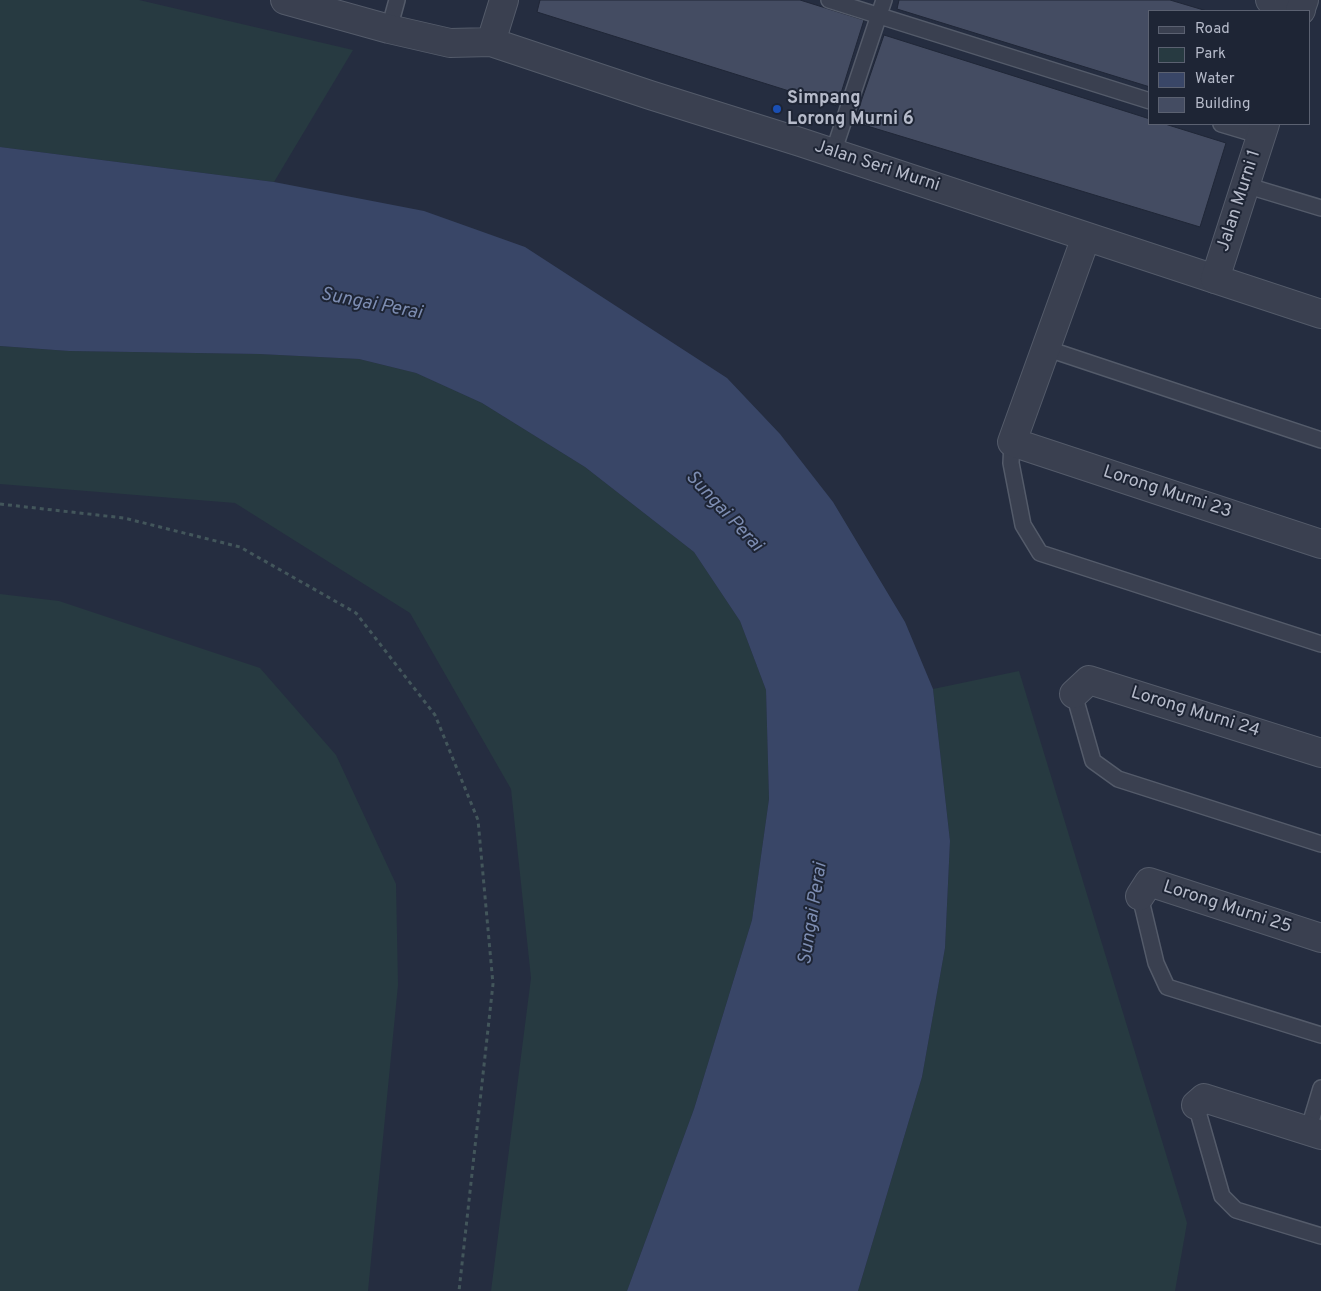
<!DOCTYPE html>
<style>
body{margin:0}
#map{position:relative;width:1321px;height:1291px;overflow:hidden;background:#252d40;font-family:Overpass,sans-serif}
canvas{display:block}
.legend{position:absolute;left:1148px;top:10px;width:162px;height:115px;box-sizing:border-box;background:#1e2535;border:1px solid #5b6171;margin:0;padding:6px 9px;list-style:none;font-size:15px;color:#b6bbca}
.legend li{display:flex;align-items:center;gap:10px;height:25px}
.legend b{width:25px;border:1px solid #5b6171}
</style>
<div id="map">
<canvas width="1321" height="1291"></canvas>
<ul class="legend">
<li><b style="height:6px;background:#3a4050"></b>Road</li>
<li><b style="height:14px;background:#273a41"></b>Park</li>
<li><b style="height:14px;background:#394667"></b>Water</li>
<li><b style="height:14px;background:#444c62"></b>Building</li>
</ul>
</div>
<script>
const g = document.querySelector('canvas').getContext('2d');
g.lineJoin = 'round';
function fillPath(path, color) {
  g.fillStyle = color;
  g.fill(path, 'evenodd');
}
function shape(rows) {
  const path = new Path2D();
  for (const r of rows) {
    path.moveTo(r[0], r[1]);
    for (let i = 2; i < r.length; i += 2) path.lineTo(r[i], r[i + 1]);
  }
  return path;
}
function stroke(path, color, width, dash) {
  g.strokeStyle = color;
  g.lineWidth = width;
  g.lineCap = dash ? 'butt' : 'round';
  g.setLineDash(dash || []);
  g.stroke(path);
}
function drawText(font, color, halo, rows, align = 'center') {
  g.font = font + ' Overpass,sans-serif';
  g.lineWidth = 4;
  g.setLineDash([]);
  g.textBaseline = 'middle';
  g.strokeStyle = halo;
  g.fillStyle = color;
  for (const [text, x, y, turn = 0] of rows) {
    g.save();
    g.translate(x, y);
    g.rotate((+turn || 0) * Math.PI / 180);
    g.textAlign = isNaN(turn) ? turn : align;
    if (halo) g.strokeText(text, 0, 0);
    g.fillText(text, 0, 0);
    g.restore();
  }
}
const green = shape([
 [0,0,139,0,353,50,274,182,0,147],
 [0,346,69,351,259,354,359,359,416,373,482,403,585,467,694,552,740,621,766,690,769,799,752,920,694,1109,627,1291,491,1291,531,978,511,789,410,613,235,503,0,484],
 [0,594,59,601,260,668,336,755,396,884,398,985,368,1291,0,1291],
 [1019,671,1187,1223,1175,1291,858,1291,922,1077,945,948,950,841,933,689]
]);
const water = shape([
 [0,147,274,182,424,211,525,247,727,378,780,434,833,502,905,622,933,689,950,841,945,948,922,1077,858,1291,627,1291,694,1109,752,920,769,799,766,690,740,621,694,552,585,467,482,403,416,373,359,359,259,354,69,351,0,346]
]);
const building = shape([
 [540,0,800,0,864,20,837,106,537,12,540,0],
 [899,0,1170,0,1207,11,1150,11,1150,87,897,9,899,0],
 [884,35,1150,119,1150,124,1165,124,1226,143,1200,227,854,122,884,35]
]);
const path = shape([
 [0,504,124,518,240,547,356,613,435,715,478,820,493,984,459,1291]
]);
const service = shape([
 [829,0,1150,101],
 [389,29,397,0],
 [1221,124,1261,136],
 [833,153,884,0],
 [1245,185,1321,208],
 [1045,348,1321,440],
 [1012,442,1011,463,1023,525,1040,553,1321,644],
 [1074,694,1093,761,1118,779,1321,844],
 [1140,896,1156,963,1167,987,1321,1035],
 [1196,1105,1222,1196,1236,1210,1321,1236],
 [1308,1131,1321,1088]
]);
const minor = shape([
 [285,0,389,29,450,43,491,42,650,95,800,142,1215,279],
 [1270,0,1301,10],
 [491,42,504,0],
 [1086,237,1012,442,1321,544],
 [1074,694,1089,680,1321,753],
 [1140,896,1149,882,1321,938],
 [1196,1105,1204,1098,1321,1135]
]);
const tertiary = shape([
 [1300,11,1304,0],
 [1265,124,1215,279,1321,314]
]);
const markers = [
 [777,109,5,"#1a4fb4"]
];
const poiNames = [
 ["Simpang",787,99],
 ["Lorong Murni 6",787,120]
];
const streetNames = [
 ["Jalan Seri Murni",877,167,18],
 ["Jalan Murni 1",1240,201,-72],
 ["Lorong Murni 23",1167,493,18],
 ["Lorong Murni 24",1195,713,17],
 ["Lorong Murni 25",1227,908,18]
];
const waterNames = [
 ["Sungai Perai",371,305,11],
 ["Sungai Perai",723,512,47],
 ["Sungai Perai",814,914,-81]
];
fillPath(green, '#273a41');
fillPath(water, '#394667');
fillPath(building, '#444c62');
stroke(building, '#202737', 1);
stroke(service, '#545b6a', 18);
stroke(minor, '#545b6a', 30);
stroke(tertiary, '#545b6a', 30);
stroke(path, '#43565b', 3, [4, 4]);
stroke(service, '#3a4050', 15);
stroke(minor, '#3a4050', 28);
stroke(tertiary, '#3a4050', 28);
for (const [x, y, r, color] of markers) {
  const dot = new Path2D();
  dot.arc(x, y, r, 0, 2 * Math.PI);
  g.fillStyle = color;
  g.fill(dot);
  stroke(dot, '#1e2535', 2);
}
drawText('bold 18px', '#b6bbca', '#1e2535', poiNames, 'left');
drawText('18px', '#b6bbca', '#1e2535', streetNames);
drawText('italic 19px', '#7d8db2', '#1e2535', waterNames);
</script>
